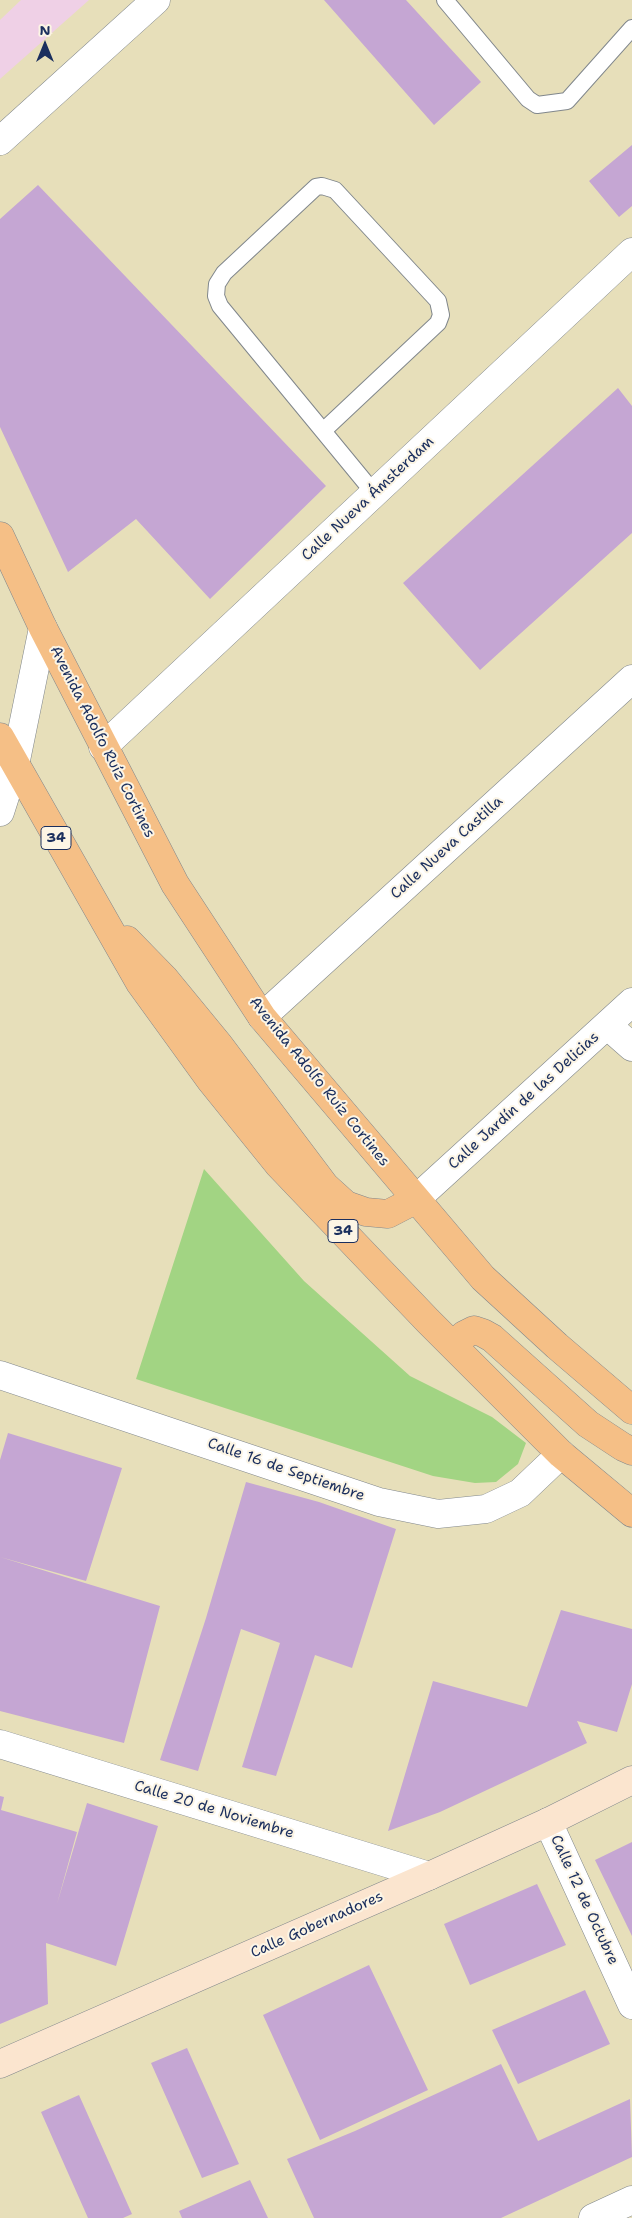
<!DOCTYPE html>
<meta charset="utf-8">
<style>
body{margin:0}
#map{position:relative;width:632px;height:2218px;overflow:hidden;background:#e7dfba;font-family:"Shantell Sans",sans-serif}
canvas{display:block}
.north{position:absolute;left:20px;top:20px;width:50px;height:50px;-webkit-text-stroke:4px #fcf5e5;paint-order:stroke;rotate:0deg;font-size:14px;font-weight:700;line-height:20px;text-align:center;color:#1b2f5e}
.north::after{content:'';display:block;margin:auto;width:18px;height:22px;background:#1b2f5e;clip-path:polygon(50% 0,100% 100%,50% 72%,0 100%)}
</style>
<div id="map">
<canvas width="632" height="2218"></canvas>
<div class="north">N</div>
</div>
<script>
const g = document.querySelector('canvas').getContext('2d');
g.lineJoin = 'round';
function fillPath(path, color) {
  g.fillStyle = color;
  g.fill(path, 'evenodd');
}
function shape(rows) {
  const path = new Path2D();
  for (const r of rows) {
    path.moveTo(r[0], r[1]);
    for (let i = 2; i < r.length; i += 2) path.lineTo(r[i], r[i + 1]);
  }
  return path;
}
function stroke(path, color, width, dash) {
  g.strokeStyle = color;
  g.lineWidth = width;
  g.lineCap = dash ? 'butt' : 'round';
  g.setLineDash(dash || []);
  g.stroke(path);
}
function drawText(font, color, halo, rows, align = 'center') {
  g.font = font + ' "Shantell Sans",sans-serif';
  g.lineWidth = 4;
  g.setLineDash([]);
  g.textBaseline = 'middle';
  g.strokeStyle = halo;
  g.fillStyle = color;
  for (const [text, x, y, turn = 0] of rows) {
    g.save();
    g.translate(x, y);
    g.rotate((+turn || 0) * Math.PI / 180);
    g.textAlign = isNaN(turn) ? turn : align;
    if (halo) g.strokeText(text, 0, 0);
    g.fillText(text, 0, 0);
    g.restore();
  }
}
const built = shape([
 [21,0,89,0,0,79,0,20]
]);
const green = shape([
 [204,1169,304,1281,410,1376,492,1417,526,1443,518,1464,496,1482,475,1483,433,1476,136,1379]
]);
const building = shape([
 [324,0,406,0,481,82,434,125],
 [632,145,632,206,619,217,589,181],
 [38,185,326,486,210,599,136,519,68,572,0,427,0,219],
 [618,388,632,406,632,533,480,670,403,583],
 [8,1433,122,1468,86,1581,0,1557,0,1460],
 [246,1482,319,1502,396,1529,352,1668,315,1655,276,1776,242,1767,280,1643,241,1629,198,1771,160,1760,206,1618],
 [0,1557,160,1606,124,1743,0,1711],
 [561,1610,632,1629,632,1684,617,1732,577,1721,587,1743,440,1812,388,1831,433,1681,527,1707],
 [0,1796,4,1797,1,1810,77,1832,57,1904,87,1803,158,1826,116,1966,46,1943,48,2004,0,2024],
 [632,1842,632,1936,595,1860],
 [537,1884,566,1945,470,1985,444,1924],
 [369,1965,428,2090,320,2140,263,2015],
 [585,1990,610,2044,518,2084,492,2030],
 [187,2048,239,2164,202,2178,151,2063],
 [501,2064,538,2141,630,2099,632,2157,501,2218,314,2218,287,2159,355,2131],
 [79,2095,132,2214,123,2218,88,2218,41,2112],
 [250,2180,268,2218,182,2218,179,2211]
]);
const lane = shape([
 [445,0,528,99,537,105,567,101,632,28],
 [323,431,438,323,441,315,438,301,335,190,322,186,316,187,224,273,217,284,216,296,220,306,323,431,374,493]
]);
const street = shape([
 [0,141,156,0],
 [103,747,632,252],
 [0,812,15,765,43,628],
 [262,1017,632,679],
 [607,1025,632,1047],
 [415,1200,632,1002],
 [0,1375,379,1502,438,1514,486,1509,520,1493,561,1454],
 [0,1744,429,1876],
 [548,1822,632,2005],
 [593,2218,632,2200]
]);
const secondary = shape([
 [0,2064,429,1876,548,1822,632,1780]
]);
const primary = shape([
 [0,536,43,628,175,884,262,1017,483,1278,557,1346,632,1410],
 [0,737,140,983,211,1081,278,1164,428,1321,561,1454,632,1513],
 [127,940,164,978,219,1045,325,1186,346,1205,366,1212,388,1214,415,1200],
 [454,1346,464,1335,474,1330,483,1333,492,1338,588,1424,623,1447,632,1451]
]);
const shields = [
 [56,838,30],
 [343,1231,30]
];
const shieldNames = [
 ["34",56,838],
 ["34",343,1231]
];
const streetNames = [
 ["Calle Nueva Ámsterdam",368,499,-43],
 ["Avenida Adolfo Ruíz Cortines",102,742,63],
 ["Calle Nueva Castilla",447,848,-42],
 ["Avenida Adolfo Ruíz Cortines",319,1082,51],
 ["Calle Jardín de las Delicias",524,1101,-42],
 ["Calle 16 de Septiembre",286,1470,19],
 ["Calle 20 de Noviembre",214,1810,17],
 ["Calle 12 de Octubre",584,1900,65],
 ["Calle Gobernadores",317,1925,-24]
];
fillPath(built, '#efd0e6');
fillPath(green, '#a2d483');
fillPath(building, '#c5a6d3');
stroke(lane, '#81878c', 18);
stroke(street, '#81878c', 29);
stroke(secondary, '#81878c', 29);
stroke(primary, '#81878c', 29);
stroke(lane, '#fff', 16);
stroke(street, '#fff', 28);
stroke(secondary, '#fbe5cf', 28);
stroke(primary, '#f5bf86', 28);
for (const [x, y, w] of shields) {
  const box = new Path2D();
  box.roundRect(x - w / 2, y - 11.5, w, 23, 4);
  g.fillStyle = '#fcf5e5';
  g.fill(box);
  stroke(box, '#1b2f5e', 1);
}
drawText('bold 14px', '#1b2f5e', null, shieldNames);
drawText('15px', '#1b2f5e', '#fcf5e5', streetNames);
</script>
